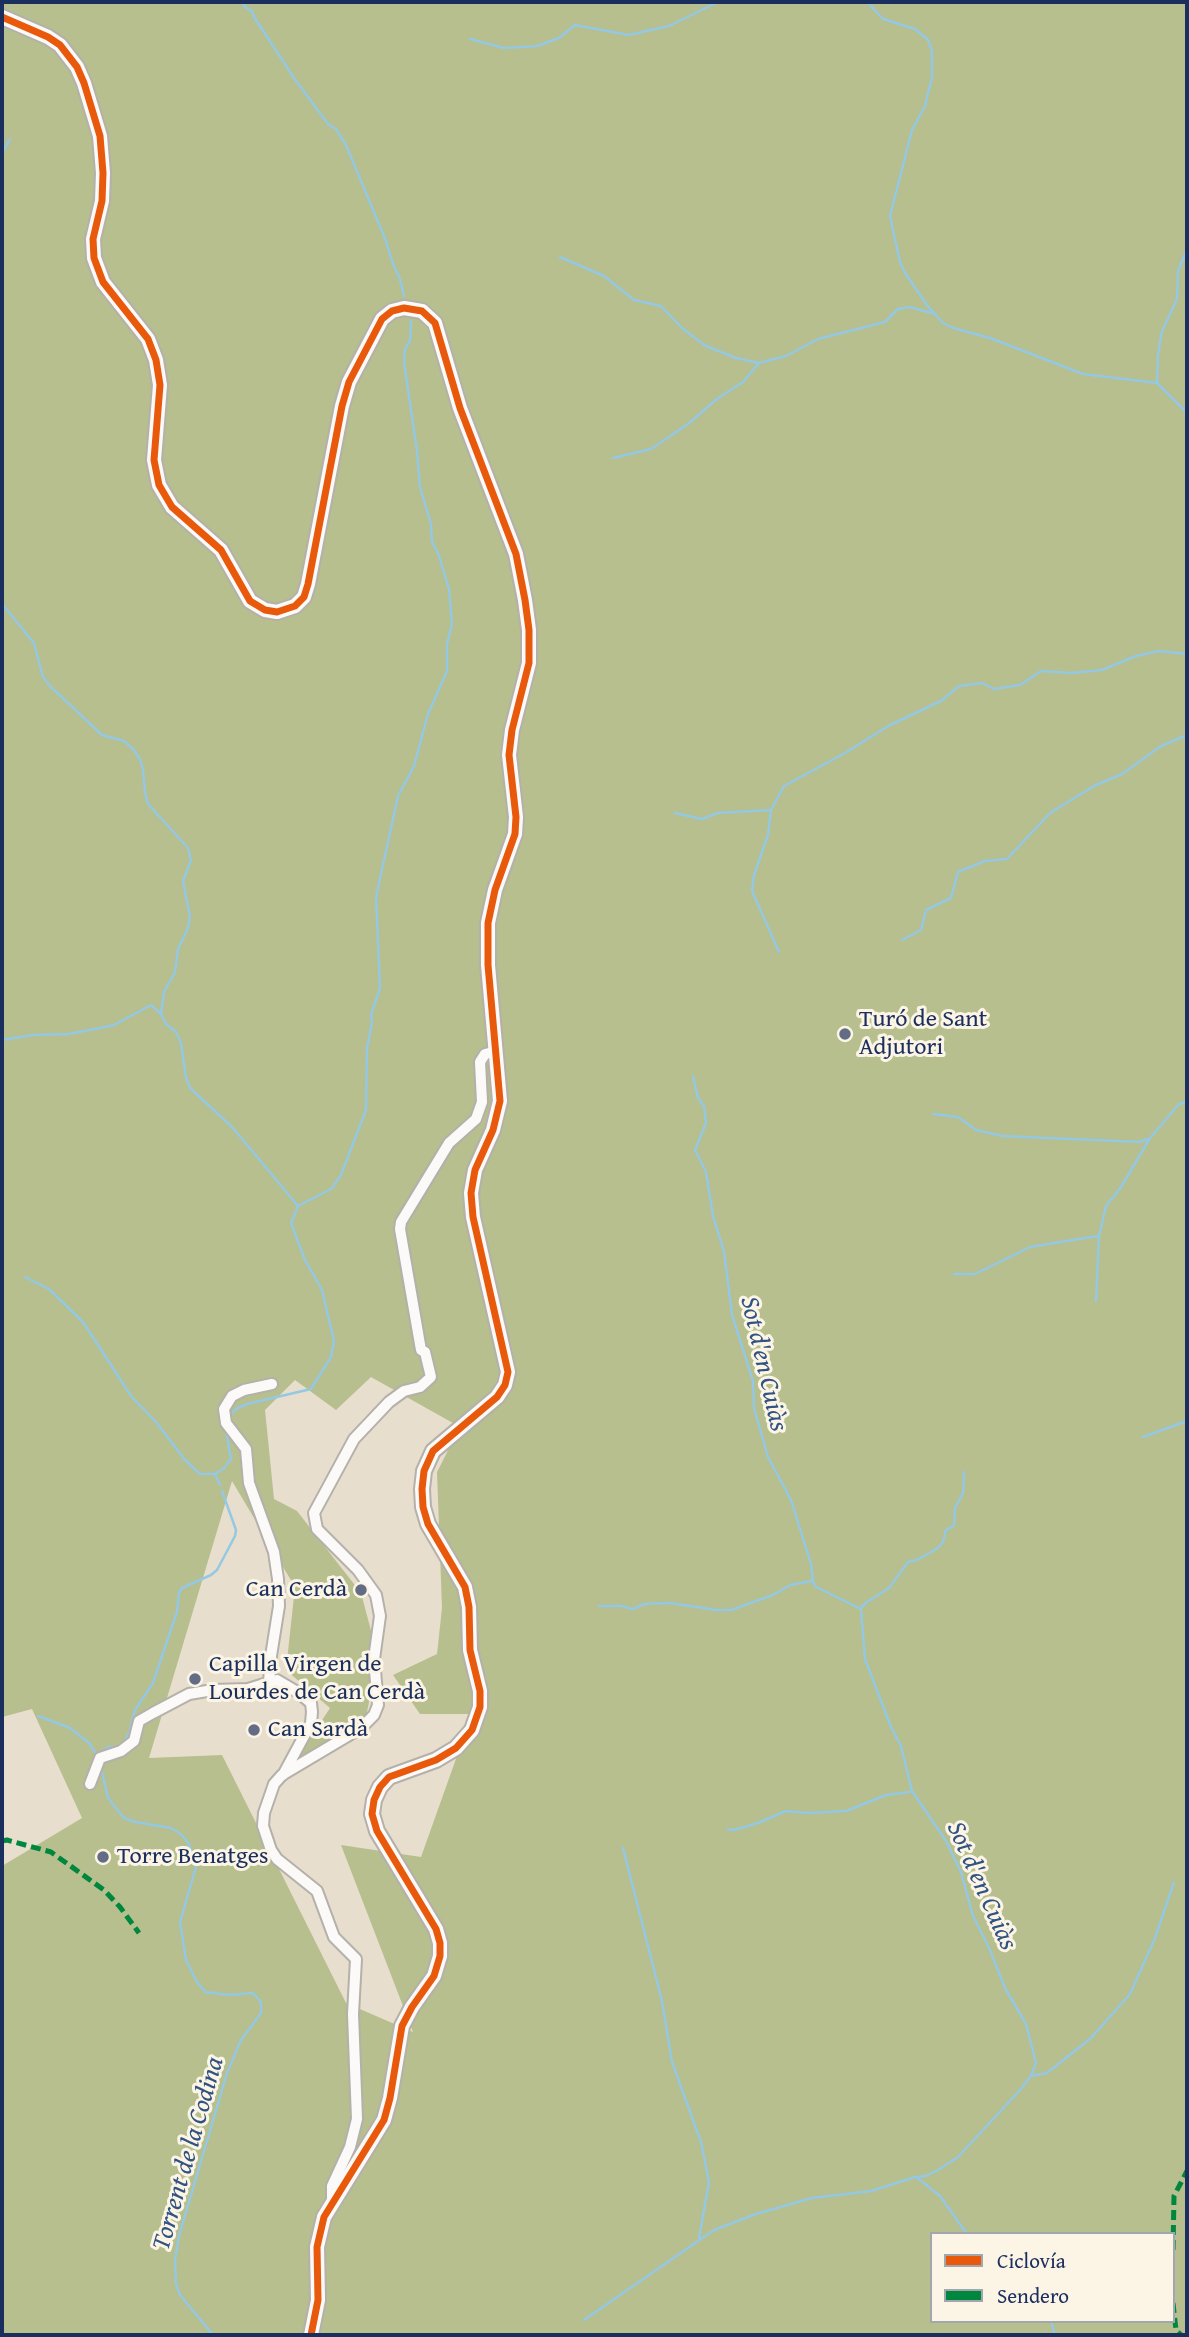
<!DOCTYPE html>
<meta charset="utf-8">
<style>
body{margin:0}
#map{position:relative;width:1189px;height:2337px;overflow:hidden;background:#e8dece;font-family:"Gentium Book Plus",serif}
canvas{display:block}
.frame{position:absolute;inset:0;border:4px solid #1b2f5e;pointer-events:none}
.legend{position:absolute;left:930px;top:2232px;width:245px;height:91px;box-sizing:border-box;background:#fcf5e5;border:2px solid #a2a6af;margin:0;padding:9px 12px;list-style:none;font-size:21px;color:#1b2f5e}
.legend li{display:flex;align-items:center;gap:14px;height:35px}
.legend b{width:35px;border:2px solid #a2a6af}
</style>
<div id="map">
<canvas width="1189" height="2337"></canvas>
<div class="frame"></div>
<ul class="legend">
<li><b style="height:9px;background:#e8590c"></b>Ciclovía</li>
<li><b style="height:9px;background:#00873e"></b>Sendero</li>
</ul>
</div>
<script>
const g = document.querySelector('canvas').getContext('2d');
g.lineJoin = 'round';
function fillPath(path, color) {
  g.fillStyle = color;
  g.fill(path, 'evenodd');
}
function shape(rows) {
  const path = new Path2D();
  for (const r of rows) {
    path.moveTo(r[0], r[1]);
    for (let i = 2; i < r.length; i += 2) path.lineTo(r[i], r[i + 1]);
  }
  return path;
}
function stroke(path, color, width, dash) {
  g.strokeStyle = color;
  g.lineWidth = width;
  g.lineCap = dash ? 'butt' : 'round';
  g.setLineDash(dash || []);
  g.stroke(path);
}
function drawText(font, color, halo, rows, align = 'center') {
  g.font = font + ' "Gentium Book Plus",serif';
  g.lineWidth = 6;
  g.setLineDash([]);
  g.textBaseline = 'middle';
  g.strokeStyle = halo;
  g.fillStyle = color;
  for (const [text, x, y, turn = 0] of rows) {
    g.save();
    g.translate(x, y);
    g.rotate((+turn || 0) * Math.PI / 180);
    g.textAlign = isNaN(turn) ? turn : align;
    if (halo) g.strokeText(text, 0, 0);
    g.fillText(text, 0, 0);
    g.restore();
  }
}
const forest = shape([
 [2,2,1187,2,1187,2335,2,2335,2,1866,82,1818,32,1709,2,1717],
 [371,1377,460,1427,437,1472,442,1608,437,1654,393,1675,420,1714,472,1714,421,1857,341,1845,413,2032,346,2003,222,1755,149,1758,232,1481,295,1587,286,1670,330,1708,293,1765,365,1722,378,1657,361,1593,297,1511,274,1499,265,1410,295,1380,336,1410],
 [932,2234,1173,2234,1173,2321,932,2321]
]);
const stream = shape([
 [242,2,246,8,252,11,254,17,294,78,328,124,336,129,346,145,386,241,393,264,400,279,404,296],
 [867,2,883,19,915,29,928,40,932,51,932,77,925,106,912,130,890,216,900,262,905,273,927,305,943,323,953,328,990,338,1083,374,1157,383,1187,413],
 [470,39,504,48,537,46,559,38,575,25,629,35,669,26,718,2],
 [2,153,10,139],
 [560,257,604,276,634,300,661,306,683,329,706,346,736,358,759,363,786,356,818,339,885,322,898,309,910,307,935,314],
 [1157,383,1158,354,1162,331,1177,299,1178,271,1187,249],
 [613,458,651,449,688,424,718,398,743,382,759,363],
 [2,499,2,523],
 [2,604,34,643,43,677,50,686,102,735,124,741,133,749,140,759,143,770,145,793,148,804,188,848,191,860,183,881,190,917,188,928,178,949,175,972,164,992,161,1014,166,1024,176,1032,181,1043,186,1078,190,1088,233,1128,298,1206],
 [675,813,702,819,717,813,771,810],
 [902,940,921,930,926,910,951,898,958,872,985,861,1007,859,1050,813,1094,786,1122,774,1161,746,1187,735],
 [779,952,752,891,754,875,768,835,771,810,784,786,845,753,890,725,941,701,959,686,982,683,994,689,1020,685,1041,671,1071,673,1102,670,1136,656,1159,651,1187,654],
 [2,1040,33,1035,68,1034,100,1028,114,1025,151,1005,160,1013],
 [933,1114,958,1117,976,1130,1003,1136,1140,1142,1147,1139],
 [298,1206,331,1189,341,1175,366,1110,367,1048,372,1022,371,1015,380,988,376,897,398,796,414,766,428,714,447,671,447,644,452,624,449,589,438,553,432,542,431,524,420,487,417,451,404,362,405,349,410,341,411,321],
 [954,1274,975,1274,1030,1247,1098,1236],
 [25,1277,49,1289,83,1322,131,1396,156,1422,185,1460,200,1474,215,1474],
 [1096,1301,1099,1236,1106,1206,1121,1187,1150,1138,1179,1104,1187,1102],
 [229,1417,236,1409,247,1404,311,1389,331,1357,334,1341,322,1290,305,1260,291,1223,298,1206],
 [1143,1437,1187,1421],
 [215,1474,224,1468,231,1459,226,1430],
 [215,1474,220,1485],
 [599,1606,621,1606,633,1609,644,1604,670,1603,716,1610,731,1610,773,1595,790,1585,812,1581],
 [861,1608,867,1602,889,1588,908,1562,917,1560,938,1548,943,1542,946,1530,954,1526,955,1508,963,1493,964,1472],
 [38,1716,70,1728,89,1743,97,1755],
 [123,1744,129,1733,135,1710,153,1683,158,1668,177,1612,179,1593,182,1588,211,1575,217,1570,235,1536,236,1530,222,1491],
 [98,1754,108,1747,117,1747],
 [101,1768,108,1798,124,1818,135,1822,171,1828,181,1834,189,1844,196,1867,180,1922,186,1960,197,1982,205,1992,229,1995,253,1993,261,2002,261,2013,241,2040,227,2073,179,2236,175,2260,176,2284,180,2295,213,2335],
 [728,1829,734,1830,758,1823,786,1811,809,1813,846,1811,886,1795,910,1792],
 [623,1848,662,2001,672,2062,701,2142,709,2182,699,2238],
 [1031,2076,1047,2073,1091,2038,1130,1994,1155,1938,1174,1882],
 [916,2177,940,2196,967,2234],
 [584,2320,714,2230,756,2214,812,2198,871,2191,915,2177,926,2176,938,2170,958,2157,1020,2090,1031,2076,1036,2063,1026,2024,1005,1988,990,1950,973,1916,961,1872,946,1841,912,1791,901,1746,891,1727,865,1659,861,1609,816,1587,813,1581,811,1564,791,1500,768,1457,754,1408,753,1381,732,1315,724,1252,713,1216,706,1172,695,1150,706,1123,704,1106,698,1098,693,1076],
 [1051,2321,1055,2335]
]);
const street = shape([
 [269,1682,271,1656,279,1606,278,1579,274,1552,249,1483,246,1449,226,1423,224,1409,232,1396,244,1390,272,1384],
 [90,1784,100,1758,121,1751,134,1741,139,1721,153,1713,189,1694,213,1690,248,1689,277,1680,299,1693,311,1703,312,1712,311,1723,283,1775],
 [332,2202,332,2186,350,2147,357,2119,353,2014,356,1959,334,1937,317,1891,277,1859,271,1850,263,1826,264,1813,274,1784,282,1775,361,1728,374,1715,378,1705,374,1659,380,1616,376,1595,358,1570,317,1529,314,1513,354,1439,389,1402,404,1391,420,1387,431,1377,425,1352,421,1350,400,1229,401,1222,449,1143,476,1119,482,1102,480,1062,485,1054,497,1051]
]);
const secondary = shape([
 [2,17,48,37,60,45,77,67,84,83,100,136,103,173,102,201,93,239,94,258,103,282,148,339,156,360,160,385,154,460,159,485,172,507,221,550,250,601,265,610,277,612,295,606,304,597,308,584,342,406,349,382,382,319,392,311,404,308,422,311,435,323,460,408,516,554,525,600,529,630,529,663,512,730,509,755,516,817,515,834,495,890,488,923,488,965,500,1101,493,1130,475,1170,471,1193,473,1217,508,1372,505,1385,497,1397,433,1451,424,1471,422,1489,423,1507,428,1524,465,1587,469,1607,470,1650,480,1691,480,1707,472,1730,456,1748,436,1760,389,1777,380,1787,374,1800,372,1814,377,1831,436,1929,440,1943,440,1956,434,1976,412,2007,402,2026,390,2098,384,2120,324,2217,317,2247,318,2300,311,2335]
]);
const quiet = shape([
 [2,1841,7,1840,51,1852,104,1890,120,1907,139,1933],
 [1173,2250,1174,2196,1187,2171],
 [1173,2303,1176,2330,1181,2335]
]);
const cycleway = shape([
 [2,17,48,37,60,45,77,67,84,83,100,136,103,173,102,201,93,239,94,258,103,282,148,339,156,360,160,385,154,460,159,485,172,507,221,550,250,601,265,610,277,612,295,606,304,597,308,584,342,406,349,382,382,319,392,311,404,308,422,311,435,323,460,408,516,554,525,600,529,630,529,663,512,730,509,755,516,817,515,834,495,890,488,923,488,965,500,1101,493,1130,475,1170,471,1193,473,1217,508,1372,505,1385,497,1397,433,1451,424,1471,422,1489,423,1507,428,1524,465,1587,469,1607,470,1650,480,1691,480,1707,472,1730,456,1748,436,1760,389,1777,380,1787,374,1800,372,1814,377,1831,436,1929,440,1943,440,1956,434,1976,412,2007,402,2026,390,2098,384,2120,324,2217,317,2247,318,2300,311,2335]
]);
const markers = [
 [845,1034,7,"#636c85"],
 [361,1590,7,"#636c85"],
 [195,1679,7,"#636c85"],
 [254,1730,7,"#636c85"],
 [103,1857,7,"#636c85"]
];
const poiNames = [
 ["Turó de Sant",859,1020],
 ["Adjutori",859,1048],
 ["Can Cerdà",347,1590,"right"],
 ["Capilla Virgen de",209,1665],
 ["Lourdes de Can Cerdà",209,1693],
 ["Can Sardà",268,1730],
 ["Torre Benatges",117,1857]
];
const waterNames = [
 ["Sot d'en Cuiàs",763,1364,77],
 ["Sot d'en Cuiàs",981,1886,66],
 ["Torrent de la Codina",189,2154,-74]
];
fillPath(forest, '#b6bf8d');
stroke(stream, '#95c8e3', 2.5);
stroke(street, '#b4b0aa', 14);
stroke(secondary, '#b4b0aa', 18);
stroke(street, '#fcfaf8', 10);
stroke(secondary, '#fcfaf8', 14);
stroke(quiet, '#00873e', 5, [10, 5]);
stroke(cycleway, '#e8590c', 7);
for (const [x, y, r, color] of markers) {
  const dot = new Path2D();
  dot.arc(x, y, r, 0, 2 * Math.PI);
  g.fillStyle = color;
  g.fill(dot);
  stroke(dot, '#fcf5e5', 2.5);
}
drawText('24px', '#1b2f5e', '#fcf5e5', poiNames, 'left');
drawText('italic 26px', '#315382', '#fcf5e5', waterNames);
</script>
